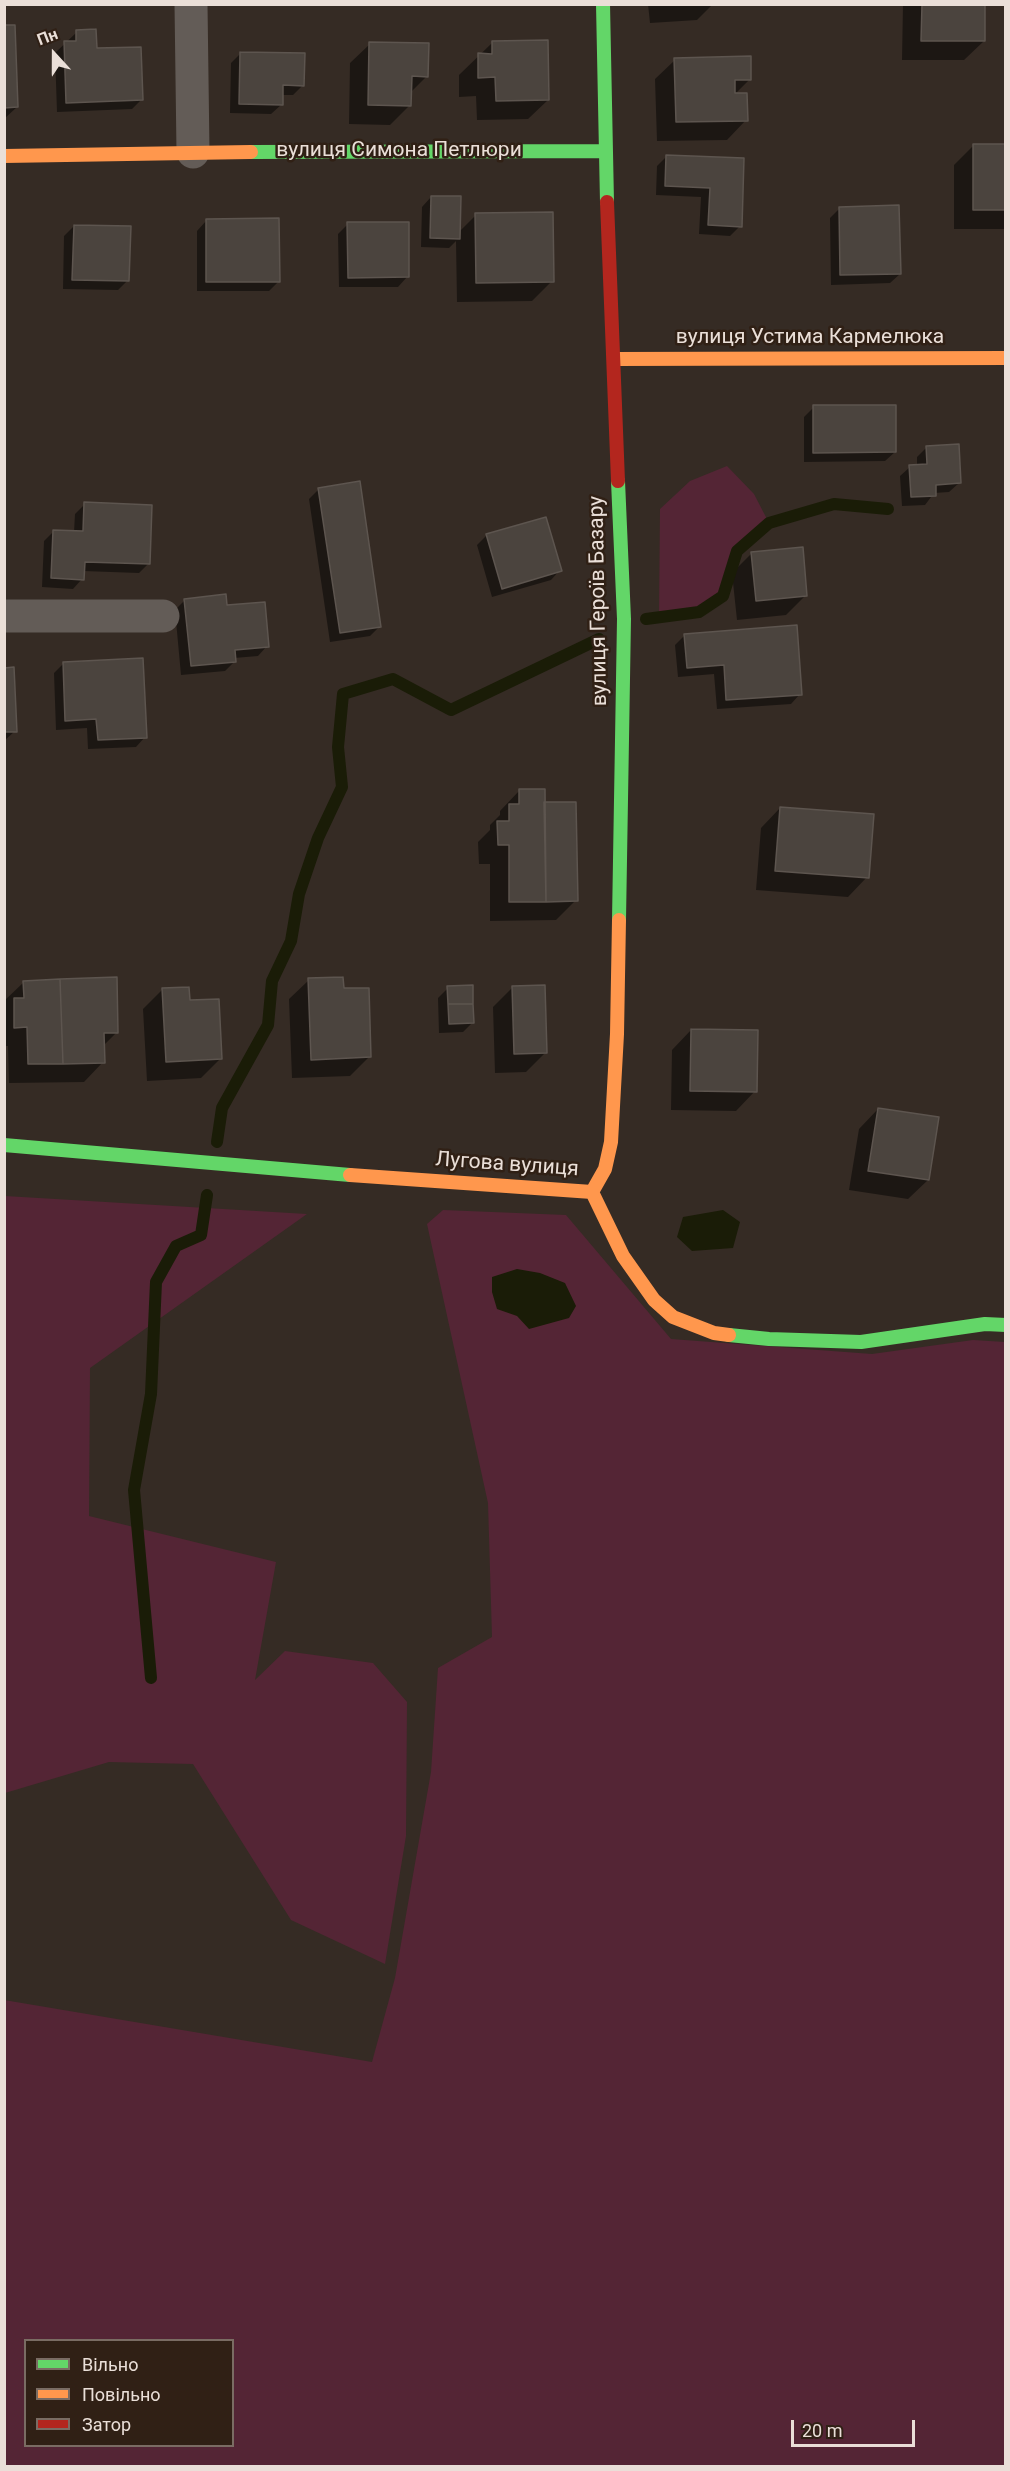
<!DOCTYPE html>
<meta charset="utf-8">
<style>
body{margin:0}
#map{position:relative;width:1010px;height:2471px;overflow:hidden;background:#352b24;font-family:Roboto,sans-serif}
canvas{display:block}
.frame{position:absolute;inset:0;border:6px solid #eadfd8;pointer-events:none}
.legend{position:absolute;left:24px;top:2339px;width:210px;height:108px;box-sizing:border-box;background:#302015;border:2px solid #7a6c63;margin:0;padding:8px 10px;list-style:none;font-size:18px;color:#eadfd8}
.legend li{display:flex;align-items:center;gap:12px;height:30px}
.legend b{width:30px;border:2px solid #7a6c63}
.north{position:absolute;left:24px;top:24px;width:60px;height:60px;-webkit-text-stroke:4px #302015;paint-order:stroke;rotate:339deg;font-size:16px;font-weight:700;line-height:24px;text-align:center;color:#eadfd8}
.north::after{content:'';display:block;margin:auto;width:21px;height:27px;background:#eadfd8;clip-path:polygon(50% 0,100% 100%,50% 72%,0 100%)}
.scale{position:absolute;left:791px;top:2420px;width:124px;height:27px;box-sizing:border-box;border:3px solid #eadfd8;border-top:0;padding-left:8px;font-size:18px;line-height:21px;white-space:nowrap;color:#eadfd8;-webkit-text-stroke:4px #302015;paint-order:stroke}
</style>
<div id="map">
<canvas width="1010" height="2471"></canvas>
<div class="frame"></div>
<ul class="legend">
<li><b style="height:8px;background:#63d668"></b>Вільно</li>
<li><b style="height:8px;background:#ff974d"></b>Повільно</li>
<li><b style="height:8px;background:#b3261e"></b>Затор</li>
</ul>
<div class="north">Пн</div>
<div class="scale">20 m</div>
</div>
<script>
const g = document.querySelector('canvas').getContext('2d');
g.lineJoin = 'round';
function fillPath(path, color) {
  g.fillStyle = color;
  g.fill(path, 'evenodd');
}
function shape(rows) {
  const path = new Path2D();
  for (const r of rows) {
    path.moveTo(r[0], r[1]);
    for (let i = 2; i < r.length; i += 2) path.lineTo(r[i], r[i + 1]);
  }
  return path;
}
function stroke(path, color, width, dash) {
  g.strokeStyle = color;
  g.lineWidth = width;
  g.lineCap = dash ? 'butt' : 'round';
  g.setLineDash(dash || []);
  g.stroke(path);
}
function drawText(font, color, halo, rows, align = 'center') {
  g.font = font + ' Roboto,sans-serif';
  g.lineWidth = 5;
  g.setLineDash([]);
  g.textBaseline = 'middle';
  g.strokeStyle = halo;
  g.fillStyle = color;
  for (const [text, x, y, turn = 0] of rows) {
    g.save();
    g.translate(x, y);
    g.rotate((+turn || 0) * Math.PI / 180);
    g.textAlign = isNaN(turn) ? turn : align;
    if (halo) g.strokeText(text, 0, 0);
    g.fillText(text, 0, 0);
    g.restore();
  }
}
const green = shape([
 [727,466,754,494,769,523,737,551,723,596,699,612,659,617,660,509,690,481],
 [5,1196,307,1214,90,1368,89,1516,276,1562,255,1680,285,1651,373,1663,407,1702,406,1836,385,1964,291,1920,193,1764,109,1762,5,1793],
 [443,1210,566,1215,671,1339,872,1354,973,1340,1005,1342,1005,2466,5,2466,4,2000,372,2062,395,1978,431,1772,438,1668,492,1637,488,1503,427,1224],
 [26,2340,232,2340,232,2446,26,2446]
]);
const water = shape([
 [723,1210,740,1222,733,1248,692,1251,677,1237,683,1217],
 [517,1269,540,1273,565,1283,576,1306,569,1318,529,1329,517,1316,497,1309,492,1292,492,1277]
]);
const shadow = shape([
 [648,4,713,4,697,20,650,23],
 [903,4,984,4,984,41,964,60,902,60],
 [4,26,17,107,4,119],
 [77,32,141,100,132,109,57,112,55,53],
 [492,43,548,100,528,119,477,120,476,96,459,97,459,75],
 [370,44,427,76,410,93,410,105,390,125,349,124,350,63],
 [241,53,303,85,293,95,281,95,281,105,271,114,230,113,231,63],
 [675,60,750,79,735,94,746,120,727,140,657,141,655,79],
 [1006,145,1006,229,954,229,954,165,973,146],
 [666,157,743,160,740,226,730,236,699,234,701,197,656,195,657,166],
 [431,197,459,232,476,215,552,281,532,301,457,302,456,241,449,248,421,247,422,207],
 [840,208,900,274,890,283,831,285,830,218],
 [206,221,279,281,269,291,197,291,197,231],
 [348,224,407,277,398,287,339,287,338,234],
 [74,226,128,280,118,290,63,289,64,236],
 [814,407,895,452,885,461,804,462,804,417],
 [927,447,959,483,949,492,934,493,925,505,902,506,900,476,910,467,917,466,917,457],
 [319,489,380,626,370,636,330,642,309,499],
 [85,504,149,563,139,573,83,571,82,579,73,589,42,587,44,541,54,531,74,532,75,514],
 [487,535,560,570,551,580,492,597,477,545],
 [752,553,806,595,786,615,737,620,732,573],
 [185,600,226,607,267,646,258,656,234,658,235,661,225,671,181,675,175,610],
 [685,635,800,694,791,704,717,709,714,674,678,677,675,645],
 [63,664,145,737,136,747,88,749,87,728,56,730,54,673],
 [4,669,15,731,4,741],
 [519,791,543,803,576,900,556,920,490,921,490,864,479,864,478,842,490,830,490,825,500,815,500,811],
 [780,808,867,877,848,897,756,890,761,828],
 [309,980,342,990,369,1057,350,1076,292,1078,289,999],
 [24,982,117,1032,103,1046,103,1062,84,1082,9,1083,8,1046,4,1046,4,1001],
 [448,988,473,1022,463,1032,439,1033,438,998],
 [512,988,546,1052,526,1072,495,1073,493,1007],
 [163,989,188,1002,220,1059,201,1078,147,1081,143,1009],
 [691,1030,755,1091,736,1111,671,1110,672,1050],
 [878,1109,928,1180,908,1199,849,1190,859,1129]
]);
const stream = shape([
 [646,619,699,612,723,596,737,551,769,523,834,504,888,509],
 [217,1142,222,1108,268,1025,272,981,291,941,299,894,318,838,342,787,338,747,343,694,393,679,451,710,599,639],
 [151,1678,134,1490,151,1394,156,1282,176,1246,201,1235,207,1195]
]);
const building = shape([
 [922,4,985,4,985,41,921,41,922,4],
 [4,25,15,25,18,107,4,108,4,25],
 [96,29,97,48,141,47,143,100,66,103,64,41,76,41,76,30,96,29],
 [548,40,549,100,496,101,495,77,478,78,478,53,492,54,492,41,548,40],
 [369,42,429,43,428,77,412,76,411,106,368,105,369,42],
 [240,52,305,53,304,86,283,85,283,105,239,104,240,52],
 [751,56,751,80,735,80,735,93,747,93,748,121,676,122,674,58,751,56],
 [973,144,1006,144,1006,210,973,210,973,144],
 [666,155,744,158,742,227,708,225,710,188,665,186,666,155],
 [431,196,461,196,460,239,430,238,431,196],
 [899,205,901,274,840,275,839,207,899,205],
 [553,212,554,282,476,283,475,213,553,212],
 [279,218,280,282,206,282,206,219,279,218],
 [347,222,409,222,409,277,348,278,347,222],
 [74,225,131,226,129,281,72,280,74,225],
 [813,405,896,405,896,452,813,453,813,405],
 [959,444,961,483,936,485,936,496,911,497,909,465,927,464,926,446,959,444],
 [360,481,381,627,340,633,318,488,360,481],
 [84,502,152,505,150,564,85,562,84,580,51,578,53,530,83,531,84,502],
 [546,517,562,571,502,589,486,534,546,517],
 [803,547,807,596,756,601,751,552,803,547],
 [226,594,227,605,265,602,269,647,235,650,236,662,191,666,184,599,226,594],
 [797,625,802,695,726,700,724,665,687,668,684,634,797,625],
 [143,658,147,738,98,740,96,719,65,721,63,662,143,658],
 [14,667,17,732,4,732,4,668,14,667],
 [519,789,545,789,546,902,509,902,509,845,498,845,497,821,509,821,509,804,519,804,519,789],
 [544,802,576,802,578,901,546,902,544,802],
 [780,807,874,814,869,878,775,871,780,807],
 [117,977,118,1033,104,1033,105,1063,63,1064,60,979,117,977],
 [343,977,344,988,369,988,371,1057,311,1060,308,978,343,977],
 [60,979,63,1064,28,1064,27,1027,14,1028,14,998,24,998,23,981,60,979],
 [473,985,473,1004,448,1004,447,986,473,985],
 [545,985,547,1053,514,1054,512,986,545,985],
 [189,987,190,1000,219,999,222,1059,166,1062,162,988,189,987],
 [448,1004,473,1004,474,1023,449,1024,448,1004],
 [691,1029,758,1030,757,1092,690,1091,691,1029],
 [878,1108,939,1117,929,1180,868,1171,878,1108]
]);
const street = shape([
 [191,4,193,152],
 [4,616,163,616]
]);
const fast = shape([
 [603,4,607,202],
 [251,152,605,151],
 [618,481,624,619,619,920],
 [4,1145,350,1175],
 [729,1335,769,1339,861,1342,985,1324,1006,1325]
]);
const slow = shape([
 [4,156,251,152],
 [614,359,1006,358],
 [350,1175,592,1192,623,1256,654,1300,673,1317,714,1333,729,1335],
 [592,1192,605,1169,611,1142,617,1034,619,920]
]);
const jam = shape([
 [607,202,618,481]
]);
const streetNames = [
 ["вулиця Симона Петлюри",399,151],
 ["вулиця Устима Кармелюка",810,338],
 ["вулиця Героїв Базару",599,601,-91],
 ["Лугова вулиця",507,1165,4]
];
fillPath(green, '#542535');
fillPath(water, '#1a1c07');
fillPath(shadow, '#0007');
stroke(stream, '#1a1c07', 12);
fillPath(building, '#4b443e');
stroke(building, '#5d554f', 1.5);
stroke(street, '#635c57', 33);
stroke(fast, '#63d668', 14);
stroke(slow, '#ff974d', 14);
stroke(jam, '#b3261e', 14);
drawText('21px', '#eadfd8', '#302015', streetNames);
</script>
